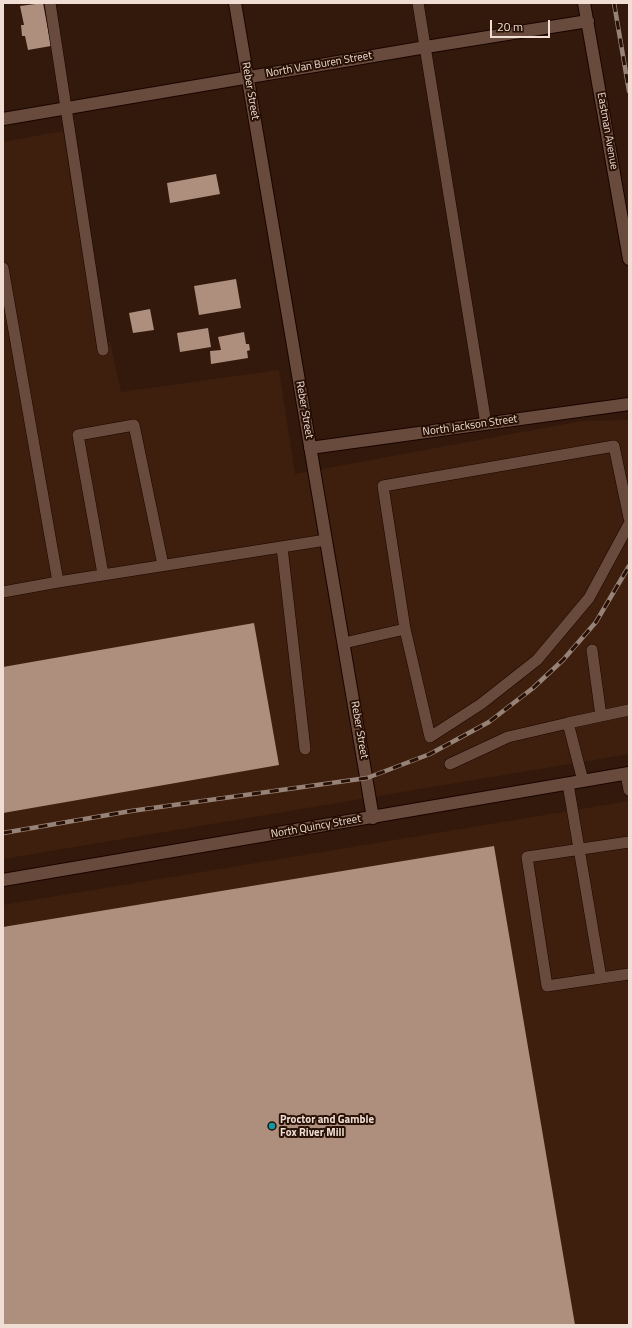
<!DOCTYPE html>
<style>
body{margin:0}
#map{position:relative;width:632px;height:1328px;overflow:hidden;background:#33190c;font-family:"Titillium Web",sans-serif}
canvas{display:block}
.frame{position:absolute;inset:0;border:4px solid #f0ded5;pointer-events:none}
.scale{position:absolute;left:490px;top:20px;width:60px;height:18px;box-sizing:border-box;border:2px solid #f0ded5;border-top:0;padding-left:5px;font-size:12px;line-height:14px;white-space:nowrap;color:#f0ded5;-webkit-text-stroke:3px #281004;paint-order:stroke}
</style>
<div id="map">
<canvas width="632" height="1328"></canvas>
<div class="frame"></div>
<div class="scale">20 m</div>
</div>
<script>
const g = document.querySelector('canvas').getContext('2d');
g.lineJoin = 'round';
function fillPath(path, color) {
  g.fillStyle = color;
  g.fill(path, 'evenodd');
}
function shape(rows) {
  const path = new Path2D();
  for (const r of rows) {
    path.moveTo(r[0], r[1]);
    for (let i = 2; i < r.length; i += 2) path.lineTo(r[i], r[i + 1]);
  }
  return path;
}
function stroke(path, color, width, dash) {
  g.strokeStyle = color;
  g.lineWidth = width;
  g.lineCap = dash ? 'butt' : 'round';
  g.setLineDash(dash || []);
  g.stroke(path);
}
function drawText(font, color, halo, rows, align = 'center') {
  g.font = font + ' "Titillium Web",sans-serif';
  g.lineWidth = 4;
  g.setLineDash([]);
  g.textBaseline = 'middle';
  g.strokeStyle = halo;
  g.fillStyle = color;
  for (const [text, x, y, turn = 0] of rows) {
    g.save();
    g.translate(x, y);
    g.rotate((+turn || 0) * Math.PI / 180);
    g.textAlign = isNaN(turn) ? turn : align;
    if (halo) g.strokeText(text, 0, 0);
    g.fillText(text, 0, 0);
    g.restore();
  }
}
const built = shape([
 [63,131,97,345,110,342,121,392,279,370,295,474,582,421,629,420,629,754,3,859,3,142],
 [629,801,629,1325,3,1325,3,905]
]);
const building = shape([
 [43,3,51,46,28,50,25,36,22,36,21,25,24,25,20,6],
 [216,174,220,194,170,203,167,183],
 [236,279,241,308,199,315,194,286],
 [150,309,154,330,133,333,129,313],
 [208,328,211,347,180,352,177,333],
 [244,332,246,344,249,344,250,350,247,351,248,358,211,364,210,351,221,350,218,337],
 [254,623,279,765,3,813,3,667],
 [494,846,575,1325,3,1325,3,927]
]);
const lane = shape([
 [50,3,103,350],
 [418,3,486,424],
 [3,268,58,582,326,540],
 [629,518,614,446,383,486,405,629,430,737,481,704,537,660,589,598,629,524],
 [282,547,305,749],
 [103,574,78,435,134,425,163,565],
 [3,592,58,582],
 [344,643,405,629],
 [592,650,601,716],
 [568,723,629,710],
 [450,764,508,737,568,723,583,781],
 [626,774,629,790],
 [568,784,601,978,629,974],
 [601,978,547,986,527,857,629,842]
]);
const street = shape([
 [235,3,373,818],
 [584,3,629,259],
 [3,119,426,47,588,21],
 [310,448,629,404]
]);
const secondary = shape([
 [3,880,629,773]
]);
const rail = shape([
 [614,3,629,91],
 [3,833,131,811,367,778,430,754,489,722,533,688,563,660,596,622,629,566]
]);
const markers = [
 [272,1126,4,"#0f9aa8"]
];
const streetNames = [
 ["North Van Buren Street",319,65,-10],
 ["Reber Street",250,91,80],
 ["Eastman Avenue",607,131,80],
 ["Reber Street",304,410,80],
 ["North Jackson Street",470,426,-8],
 ["Reber Street",359,730,80],
 ["North Quincy Street",316,827,-10]
];
const poiNames = [
 ["Proctor and Gamble",280,1120],
 ["Fox River Mill",280,1133]
];
fillPath(built, '#3e1f0d');
fillPath(building, '#ae8e7d');
stroke(lane, '#190400', 12);
stroke(street, '#190400', 14);
stroke(secondary, '#190400', 14);
stroke(lane, '#684b3c', 11);
stroke(street, '#684b3c', 12);
stroke(secondary, '#684b3c', 12);
stroke(rail, '#978277', 4.5);
stroke(rail, '#281004', 3, [9]);
for (const [x, y, r, color] of markers) {
  const dot = new Path2D();
  dot.arc(x, y, r, 0, 2 * Math.PI);
  g.fillStyle = color;
  g.fill(dot);
  stroke(dot, '#281004', 1.5);
}
drawText('11px', '#f0ded5', '#281004', streetNames);
drawText('bold 11px', '#f0ded5', '#281004', poiNames, 'left');
</script>
